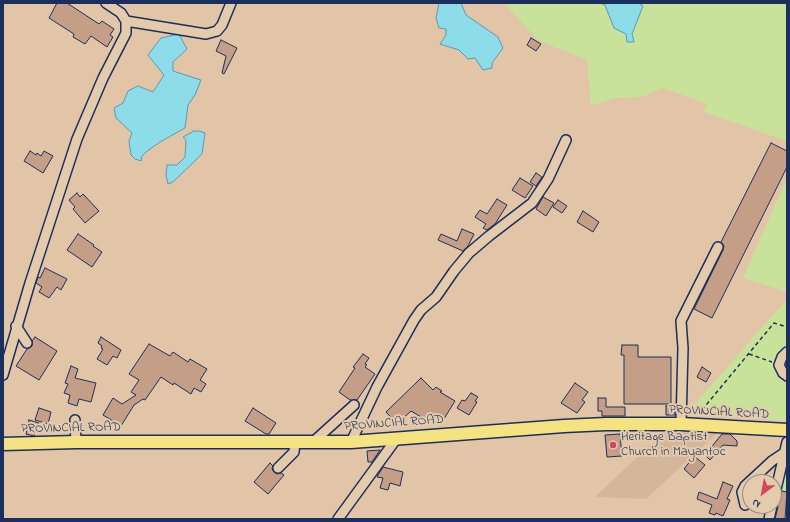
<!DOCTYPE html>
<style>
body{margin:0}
#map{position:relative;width:790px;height:522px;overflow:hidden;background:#e1c5a6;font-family:"Indie Flower",sans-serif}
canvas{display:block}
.frame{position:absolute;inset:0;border:4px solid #1b2f5e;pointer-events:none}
.north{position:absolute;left:742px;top:474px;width:40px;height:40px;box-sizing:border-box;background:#e3cbac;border:1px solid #938d8d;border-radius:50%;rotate:212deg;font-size:11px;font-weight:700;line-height:16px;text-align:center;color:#1b2f5e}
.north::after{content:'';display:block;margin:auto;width:14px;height:18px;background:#d1495b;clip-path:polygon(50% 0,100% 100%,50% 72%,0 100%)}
</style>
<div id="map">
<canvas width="790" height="522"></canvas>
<div class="frame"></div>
<div class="north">N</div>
</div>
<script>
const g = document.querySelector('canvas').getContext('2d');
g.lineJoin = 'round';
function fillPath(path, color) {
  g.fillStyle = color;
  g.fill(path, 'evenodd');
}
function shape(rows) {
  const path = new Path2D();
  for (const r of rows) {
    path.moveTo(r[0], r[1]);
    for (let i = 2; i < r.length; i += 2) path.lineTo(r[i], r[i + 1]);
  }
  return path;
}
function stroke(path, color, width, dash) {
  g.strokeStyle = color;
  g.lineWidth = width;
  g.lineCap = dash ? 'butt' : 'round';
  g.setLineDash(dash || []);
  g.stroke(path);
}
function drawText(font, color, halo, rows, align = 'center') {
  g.font = font + ' "Indie Flower",sans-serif';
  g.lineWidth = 4;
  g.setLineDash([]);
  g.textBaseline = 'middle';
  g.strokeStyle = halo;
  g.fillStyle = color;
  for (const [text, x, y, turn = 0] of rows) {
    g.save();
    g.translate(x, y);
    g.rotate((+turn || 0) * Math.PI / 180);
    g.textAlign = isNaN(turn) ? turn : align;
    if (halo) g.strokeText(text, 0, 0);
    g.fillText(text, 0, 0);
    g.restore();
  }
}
const built = shape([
 [665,431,717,433,646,499,595,497]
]);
const green = shape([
 [504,3,787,3,787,141,704,112,707,104,663,88,641,97,616,98,591,105,587,60,539,41],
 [787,178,787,292,743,278],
 [787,299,787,421,687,413],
 [787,451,787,519,770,519,774,504]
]);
const water = shape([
 [439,3,461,3,466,15,498,37,503,48,492,63,492,68,483,70,475,58,468,59,459,50,440,44,446,35,446,29,439,28,436,18,439,3],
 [600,3,638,3,643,6,632,34,634,42,627,42,626,34,614,28,605,5,600,3],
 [179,34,187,49,173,62,173,71,201,80,195,95,188,105,185,128,160,142,146,152,142,156,141,161,135,159,131,155,129,141,132,133,116,118,114,108,123,103,128,91,138,86,153,92,164,75,148,55,161,38,179,34],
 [194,131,199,131,205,133,202,154,173,182,168,184,166,175,167,165,177,165,185,157,186,140,183,137,194,131]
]);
const building = shape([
 [57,3,67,3,99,24,102,21,114,29,110,35,113,37,107,47,91,36,85,44,73,37,74,34,49,18,57,3],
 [531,38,541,44,536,51,527,45,531,38],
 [221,40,237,48,224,74,222,73,226,56,216,51,221,40],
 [771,143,787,151,787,167,712,318,694,309,723,250,724,246,721,242,771,143],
 [30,151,36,155,37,153,41,156,44,151,53,156,43,173,24,161,30,151],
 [536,173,542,177,536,186,530,182,536,173],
 [520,178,533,186,525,198,512,190,520,178],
 [77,193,80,197,83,194,99,211,85,223,73,209,75,207,69,200,77,193],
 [543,197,554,203,546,216,536,209,543,197],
 [497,199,507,205,495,224,487,230,483,228,486,224,475,217,480,210,487,214,497,199],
 [558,200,567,206,562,213,553,207,558,200],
 [583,211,599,222,593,232,577,222,583,211],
 [462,229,474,234,468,246,463,251,438,240,441,234,457,241,462,229],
 [78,234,94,245,93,246,102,252,92,267,67,250,78,234],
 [45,268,67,279,61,290,57,287,49,298,39,292,42,287,36,283,38,277,40,278,45,268],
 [35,337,57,351,39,380,16,366,27,349,32,346,32,341,35,337],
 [101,337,121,350,117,358,113,356,107,365,97,359,103,349,101,348,102,346,98,343,101,337],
 [149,344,170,356,173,352,188,362,190,359,207,369,200,380,206,384,201,392,194,388,191,394,174,383,173,385,161,377,145,400,143,399,134,405,121,426,103,415,113,398,122,404,136,395,131,392,139,380,129,374,149,344],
 [622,345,638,345,638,357,671,357,671,404,624,404,624,355,621,355,622,345],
 [363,354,369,358,365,364,367,365,365,367,375,374,357,400,350,400,339,392,355,368,353,367,363,354],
 [71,366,78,369,75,378,96,383,91,402,79,399,77,406,68,403,70,395,64,393,68,384,65,383,71,366],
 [702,367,711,373,706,382,697,377,702,367],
 [421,378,433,390,436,387,442,391,440,392,455,401,442,422,430,414,426,420,411,411,397,424,386,412,421,378],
 [575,383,588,392,582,400,585,402,577,413,561,403,575,383],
 [471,393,478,397,475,401,477,402,469,415,457,408,462,400,465,401,471,393],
 [598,398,606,398,606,407,625,407,625,416,602,416,602,411,598,411,598,398],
 [666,406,675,406,675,415,666,415,666,406],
 [39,408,51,412,48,424,35,420,39,408],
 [253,408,276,423,269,434,266,434,245,421,253,408],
 [29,420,39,423,34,436,26,434,29,420],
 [620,434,622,456,607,457,605,435,620,434],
 [722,434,730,434,737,441,737,446,723,445,710,460,705,455,722,434],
 [380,450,372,462,368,462,367,451,380,450],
 [694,456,705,465,694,478,684,469,694,456],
 [270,463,273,466,272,469,274,472,277,474,281,473,284,475,268,494,254,482,270,463],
 [383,467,403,472,400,486,390,483,388,490,380,488,383,478,377,477,383,467],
 [723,482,733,486,727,499,730,500,723,516,716,513,715,515,709,513,712,505,697,499,699,492,717,499,723,482],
 [782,491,787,492,785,519,775,519,778,507,777,503,780,500,782,491]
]);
const path = shape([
 [749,354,772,362],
 [702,410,774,323,787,327]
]);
const minor = shape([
 [126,21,206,34,217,31,222,25,231,3],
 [16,326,27,343],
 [787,352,782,357,779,365,783,373,787,376],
 [3,375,30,283,77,139,103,78,126,33,126,21,121,13,106,3],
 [75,420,76,442],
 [681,424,683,348,681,321,718,247],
 [313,442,354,405],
 [351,442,377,387,414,320,421,310,436,297,454,271,469,253,489,236,532,203,548,179,566,140],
 [278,468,294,452,295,442],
 [774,498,787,442],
 [745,505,742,492,745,486,772,461,784,453],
 [338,519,397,438],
 [769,519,772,506]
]);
const major = shape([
 [3,444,76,442,351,442,564,426,606,424,681,424,787,430]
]);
const markers = [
 [613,445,4,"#d1495b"]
];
const streetNames = [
 ["PROVINCIAL ROAD",719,413,3],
 ["PROVINCIAL ROAD",394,424,-4],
 ["PROVINCIAL ROAD",71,429,-1]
];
const poiNames = [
 ["Heritage Baptist",621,438],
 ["Church in Mayantoc",621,453]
];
fillPath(built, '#d4b69b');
fillPath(green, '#c8e399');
fillPath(water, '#8cdcea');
stroke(water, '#5f97b2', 1);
fillPath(building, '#c49e86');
stroke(building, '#1b2f5e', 1);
stroke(minor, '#1b2f5e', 12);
stroke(major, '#1b2f5e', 15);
stroke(path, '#1b2f5e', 1.5, [4, 3]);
stroke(minor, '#e3cbac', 9);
stroke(major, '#f5e382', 12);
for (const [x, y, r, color] of markers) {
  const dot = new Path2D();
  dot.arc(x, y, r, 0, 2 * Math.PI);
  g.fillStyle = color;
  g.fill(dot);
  stroke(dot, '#e3cbac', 1.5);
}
drawText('13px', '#1b2f5e', '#e3cbac', streetNames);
drawText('13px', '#1b2f5e', '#e3cbac', poiNames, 'left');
</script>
